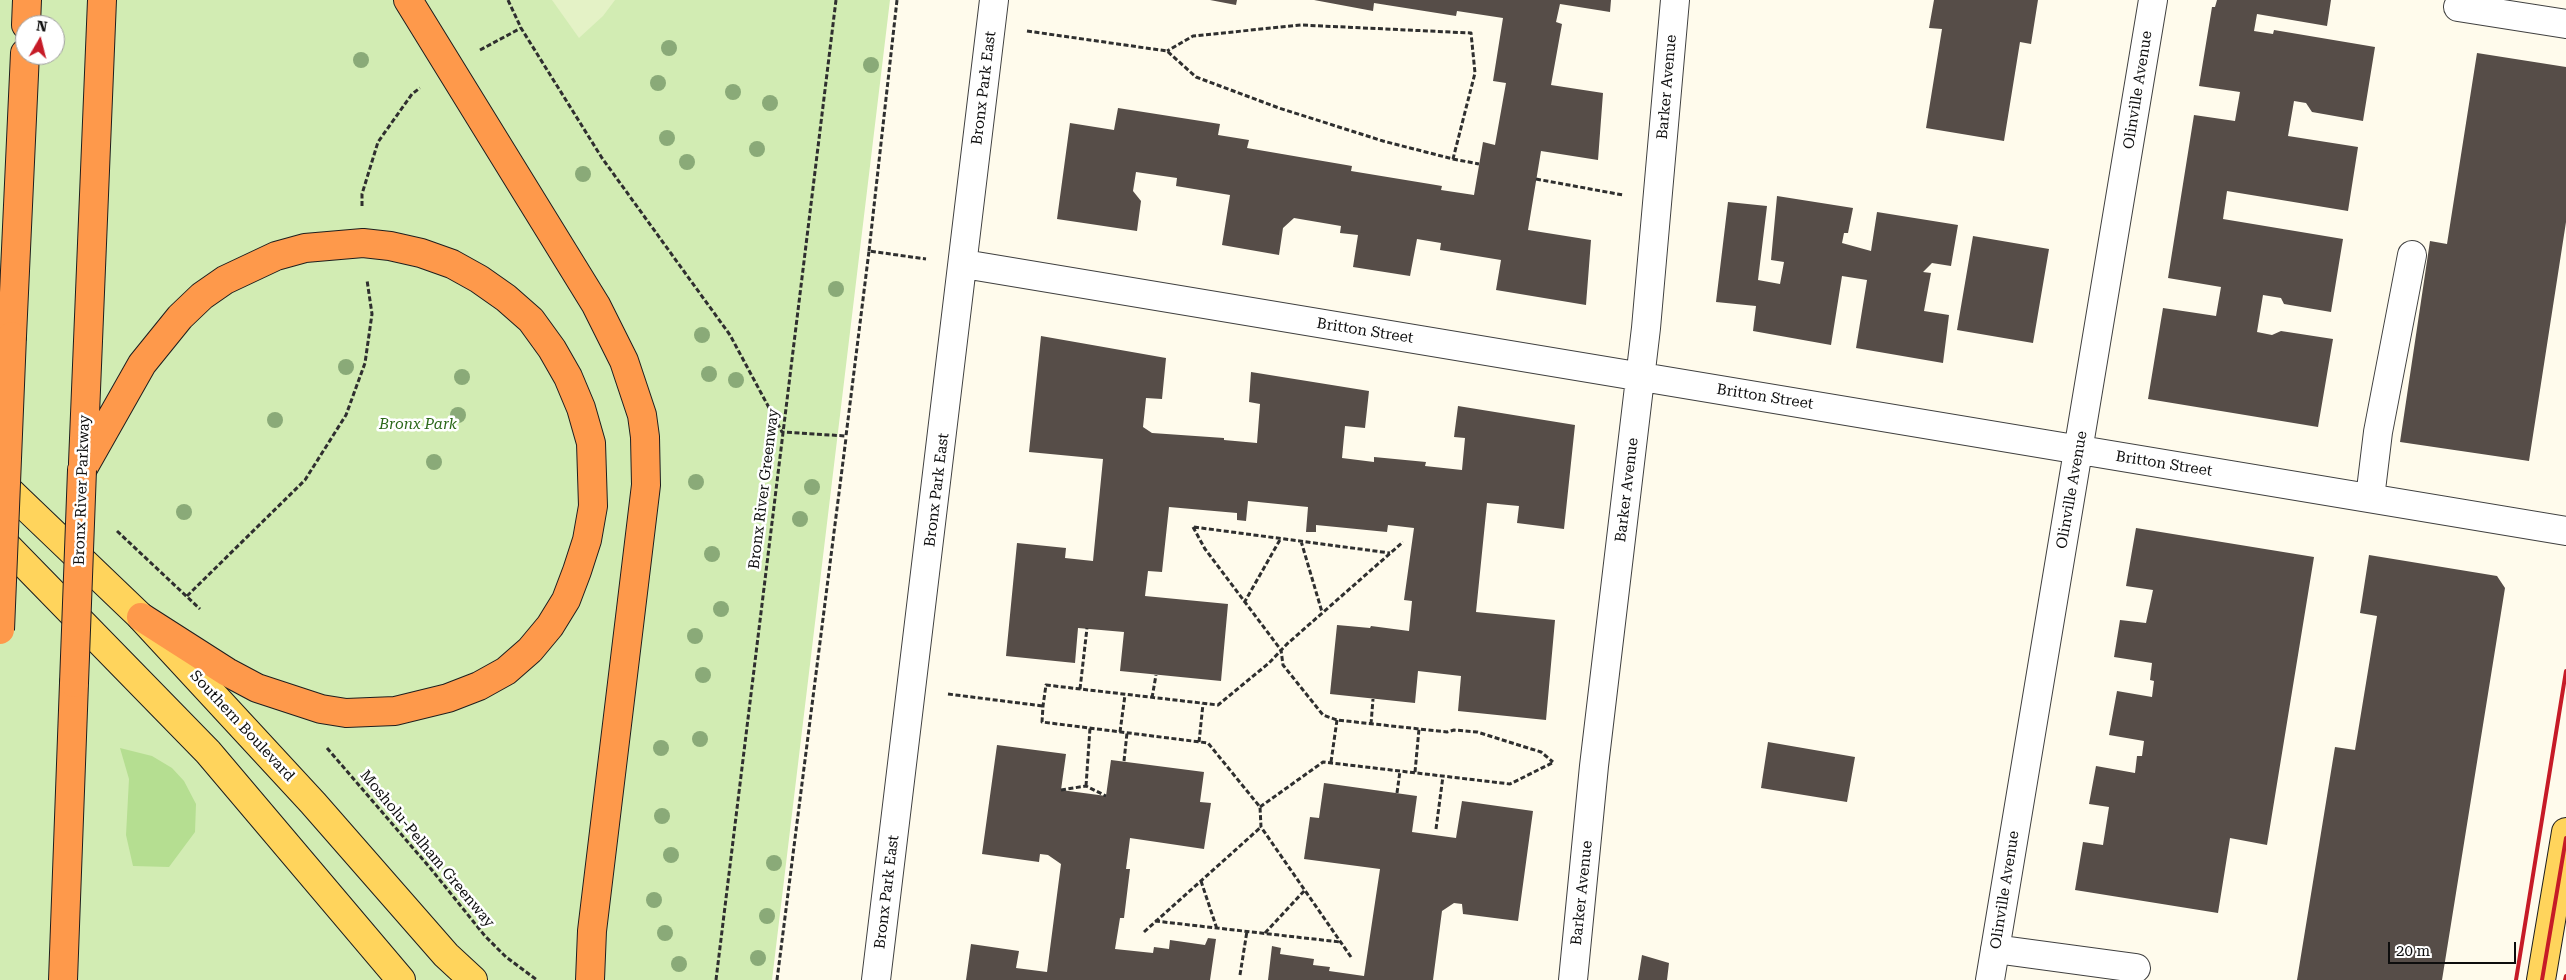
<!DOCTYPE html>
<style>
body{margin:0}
#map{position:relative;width:2566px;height:980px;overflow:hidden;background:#fffbec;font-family:"Roboto Serif",serif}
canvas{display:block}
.north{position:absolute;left:15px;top:15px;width:50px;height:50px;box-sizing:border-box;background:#fff;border:1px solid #9e9e9e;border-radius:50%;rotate:8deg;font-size:14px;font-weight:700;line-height:20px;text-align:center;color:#0d0d0d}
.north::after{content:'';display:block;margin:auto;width:18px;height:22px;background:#c61b27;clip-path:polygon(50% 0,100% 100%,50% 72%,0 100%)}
.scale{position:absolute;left:2388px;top:942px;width:128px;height:22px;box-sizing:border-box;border:2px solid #0d0d0d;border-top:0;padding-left:6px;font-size:15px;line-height:18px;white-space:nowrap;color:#0d0d0d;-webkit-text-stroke:4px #fff;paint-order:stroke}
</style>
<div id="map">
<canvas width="2566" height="980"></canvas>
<div class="north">N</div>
<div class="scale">20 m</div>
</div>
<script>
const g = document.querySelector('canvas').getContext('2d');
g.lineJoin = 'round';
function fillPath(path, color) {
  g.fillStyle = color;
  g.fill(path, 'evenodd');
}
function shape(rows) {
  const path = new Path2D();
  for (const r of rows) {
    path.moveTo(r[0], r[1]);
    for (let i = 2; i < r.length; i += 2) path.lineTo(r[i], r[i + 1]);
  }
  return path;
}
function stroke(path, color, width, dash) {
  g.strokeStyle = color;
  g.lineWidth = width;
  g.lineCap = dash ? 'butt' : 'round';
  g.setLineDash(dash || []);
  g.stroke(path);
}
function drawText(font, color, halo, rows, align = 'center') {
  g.font = font + ' "Roboto Serif",serif';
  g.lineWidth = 5;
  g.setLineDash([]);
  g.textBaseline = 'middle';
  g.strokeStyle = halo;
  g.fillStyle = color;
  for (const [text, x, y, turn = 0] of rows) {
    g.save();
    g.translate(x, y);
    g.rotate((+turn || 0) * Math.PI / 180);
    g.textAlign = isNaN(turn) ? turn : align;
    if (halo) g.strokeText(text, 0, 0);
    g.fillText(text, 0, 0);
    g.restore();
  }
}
const green = shape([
 [0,0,890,0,772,980,0,980],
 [25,25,55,25,55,55,25,55]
]);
const forest = shape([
 [120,748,152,756,172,768,184,781,196,804,195,832,169,867,133,866,126,835,129,779]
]);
const pitch = shape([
 [552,0,615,0,603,16,579,38]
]);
const building = shape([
 [1210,0,1237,0,1236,5],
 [1314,0,1611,0,1610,12,1560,4,1556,22,1562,24,1551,85,1603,93,1598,160,1541,151,1528,230,1591,240,1586,305,1496,290,1501,260,1440,250,1441,243,1417,239,1410,276,1353,267,1358,235,1340,233,1341,226,1294,218,1283,228,1279,255,1222,245,1230,195,1176,186,1177,178,1136,172,1133,191,1141,201,1137,231,1057,219,1070,123,1114,130,1118,108,1220,124,1218,135,1249,140,1247,148,1352,166,1351,171,1442,186,1441,190,1474,195,1483,142,1495,145,1506,83,1493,81,1503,18,1457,11,1456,16,1374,3,1373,11],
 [1934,0,2038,0,2031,44,2020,42,2004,141,1926,128,1942,29,1929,28],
 [2217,0,2331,0,2327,26,2257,14,2254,31,2273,34,2274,30,2375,47,2363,121,2312,112,2306,103,2294,101,2288,136,2358,147,2348,211,2227,191,2223,219,2343,239,2331,312,2284,304,2281,298,2263,295,2257,332,2272,335,2281,331,2333,339,2318,427,2148,399,2163,308,2216,316,2221,287,2168,278,2194,115,2235,121,2240,92,2199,86,2212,7,2215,7],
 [2477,53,2566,67,2566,222,2529,461,2400,442,2430,241,2447,244],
 [1777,196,1853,208,1848,233,1844,233,1842,243,1871,251,1877,212,1958,225,1951,266,1932,263,1923,272,1931,273,1924,311,1949,315,1943,363,1856,348,1867,280,1842,276,1831,345,1753,331,1756,306,1716,302,1728,202,1767,206,1758,280,1780,284,1784,262,1771,260],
 [1973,236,2049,249,2033,343,1957,330],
 [1041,336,1166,358,1162,399,1146,398,1143,427,1152,433,1224,438,1224,440,1257,443,1260,404,1249,402,1251,372,1369,391,1365,428,1345,426,1342,458,1374,462,1374,457,1426,462,1425,466,1462,470,1465,438,1454,437,1458,406,1575,425,1564,529,1517,523,1519,506,1487,503,1476,612,1555,620,1546,720,1458,711,1461,676,1418,671,1415,703,1330,694,1337,625,1370,628,1371,626,1409,631,1412,601,1404,600,1414,528,1388,525,1387,532,1316,525,1316,532,1306,532,1308,507,1248,501,1246,521,1237,520,1237,513,1169,507,1162,572,1148,571,1145,596,1228,604,1221,681,1120,671,1124,632,1078,628,1075,663,1006,656,1017,543,1066,548,1065,558,1093,561,1103,459,1029,452],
 [2136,528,2314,557,2267,845,2230,838,2218,913,2075,890,2083,842,2103,845,2109,807,2089,804,2096,766,2135,773,2137,756,2142,756,2144,741,2109,735,2117,691,2152,697,2154,681,2150,680,2152,663,2114,657,2120,620,2146,623,2153,590,2126,586],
 [2369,555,2497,576,2505,588,2442,980,2297,980,2335,747,2355,750,2377,616,2360,613],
 [1768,742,1855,757,1847,802,1761,788],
 [997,745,1066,754,1061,790,1106,796,1111,760,1204,772,1200,802,1211,803,1204,849,1130,838,1126,869,1130,869,1124,918,1120,918,1115,949,1153,953,1154,947,1169,949,1170,940,1205,945,1208,938,1216,939,1210,980,966,980,971,944,1019,951,1016,968,1047,972,1061,864,1048,855,1040,854,1039,862,982,854],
 [1324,783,1417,796,1412,832,1456,838,1462,801,1533,811,1518,921,1463,914,1462,904,1454,903,1442,911,1433,980,1268,980,1272,946,1281,948,1280,954,1314,959,1313,965,1330,967,1329,971,1364,976,1380,869,1304,859,1310,817,1319,818],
 [1642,955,1669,963,1667,980,1638,980]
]);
const path = shape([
 [508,0,521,28,602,158,730,335,782,432,846,436,869,251,926,259],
 [1027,31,1167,51,1196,77,1279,108,1383,141,1453,159,1475,73,1471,33,1301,25,1193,36,1167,51],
 [480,50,521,28],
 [1453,159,1479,164],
 [1536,179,1623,195],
 [362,206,362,194,378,142,412,94,420,88],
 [869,251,897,0],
 [1193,527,1205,549,1281,650,1283,665,1323,715,1337,720,1447,732,1454,730,1477,732,1541,752,1553,762],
 [1194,527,1390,553],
 [117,531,200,609],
 [1301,541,1322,612],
 [187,596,305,480,346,415,365,363,372,314,367,280],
 [1244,603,1281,538],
 [1080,689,1087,628],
 [948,694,1043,706],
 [1152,698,1156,675],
 [1371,724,1373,699],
 [1120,732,1125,695],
 [1199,742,1203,704],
 [327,748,431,869,485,936,506,957,537,980],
 [1124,761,1127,733],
 [1331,762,1337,720],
 [1415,772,1419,729],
 [1086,786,1090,728],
 [1061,790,1086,786,1106,796],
 [1397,793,1400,771],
 [1260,807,1323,762,1510,784,1554,762],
 [1436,829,1443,776],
 [1201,881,1217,929],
 [1155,921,1340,942],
 [1144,932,1261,827],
 [1265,933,1305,890],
 [1351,957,1261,827,1260,807,1208,743,1042,722,1043,706,1046,685,1218,705,1269,663,1287,644,1403,542],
 [1240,975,1247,931],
 [716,980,836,0],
 [777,980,846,438]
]);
const minor = shape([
 [2458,7,2566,24],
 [964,264,2566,531],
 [2370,498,2378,432,2412,255],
 [1995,949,2136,968],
 [876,980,994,0],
 [1573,980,1594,766,1646,328,1675,0],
 [1990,980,2153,0]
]);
const major = shape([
 [0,482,141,617,313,803,446,955,473,980],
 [0,539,208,752,401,980],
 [2541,980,2566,832]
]);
const highway = shape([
 [408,0,596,305,624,361,642,415,645,437,646,485,592,931,590,980],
 [26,25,27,0],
 [12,336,25,53],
 [83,463,102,0],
 [82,470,142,364,180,317,202,296,225,280,276,256,305,248,363,243,390,246,421,253,452,264,479,279,506,298,531,320,552,349,568,377,581,408,591,443,593,506,587,540,577,571,566,600,550,626,530,650,506,671,479,686,448,698,395,711,346,713,321,709,257,688,227,672,141,617],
 [63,980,74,683]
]);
const rail = shape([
 [2516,980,2566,671],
 [2542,980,2566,838],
 [2565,980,2566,976]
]);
const highwayBridge = shape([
 [0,630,12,336],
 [74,683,82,470]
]);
const trees = [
 [669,48],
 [361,60],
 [871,65],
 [658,83],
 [733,92],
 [770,103],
 [667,138],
 [757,149],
 [687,162],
 [583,174],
 [836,289],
 [702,335],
 [346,367],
 [709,374],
 [462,377],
 [736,380],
 [458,415],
 [275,420],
 [434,462],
 [696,482],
 [812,487],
 [184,512],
 [800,519],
 [712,554],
 [721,609],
 [695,636],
 [703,675],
 [700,739],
 [661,748],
 [662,816],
 [671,855],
 [774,863],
 [654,900],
 [767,916],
 [665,933],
 [758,958],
 [679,964]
];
const streetNames = [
 ["Barker Avenue",1667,87,-85],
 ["Bronx Park East",984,88,-83],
 ["Olinville Avenue",2138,90,-81],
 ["Britton Street",1365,331,9],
 ["Britton Street",1765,397,9],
 ["Britton Street",2164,464,9],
 ["Bronx River Greenway",764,489,-83],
 ["Bronx River Parkway",82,490,-88],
 ["Bronx Park East",937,490,-83],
 ["Barker Avenue",1627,490,-83],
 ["Olinville Avenue",2072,490,-80],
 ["Southern Boulevard",242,726,47],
 ["Mosholu-Pelham Greenway",427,849,50],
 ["Olinville Avenue",2005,890,-81],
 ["Bronx Park East",887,892,-83],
 ["Barker Avenue",1582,893,-84]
];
const parkNames = [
 ["Bronx Park",418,425]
];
fillPath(green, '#d2ecb3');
fillPath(forest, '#b5de91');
fillPath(pitch, '#e4f2c6');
fillPath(building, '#564d48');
stroke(minor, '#404040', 30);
stroke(major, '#1e1e1e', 30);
stroke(highway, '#1e1e1e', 30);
stroke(path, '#2f2f2f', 3, [5, 2.5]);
stroke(minor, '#fff', 28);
stroke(major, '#ffd45c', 28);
stroke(highway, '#fe994b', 28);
stroke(rail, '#c61b27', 4);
stroke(highwayBridge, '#1e1e1e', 30, []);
stroke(highwayBridge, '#fe994b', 28);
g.fillStyle = '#8aaa78';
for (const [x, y] of trees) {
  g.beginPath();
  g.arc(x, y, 8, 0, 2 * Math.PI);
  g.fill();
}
drawText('15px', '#0d0d0d', '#fff', streetNames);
drawText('italic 15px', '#2b6819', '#fff', parkNames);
</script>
